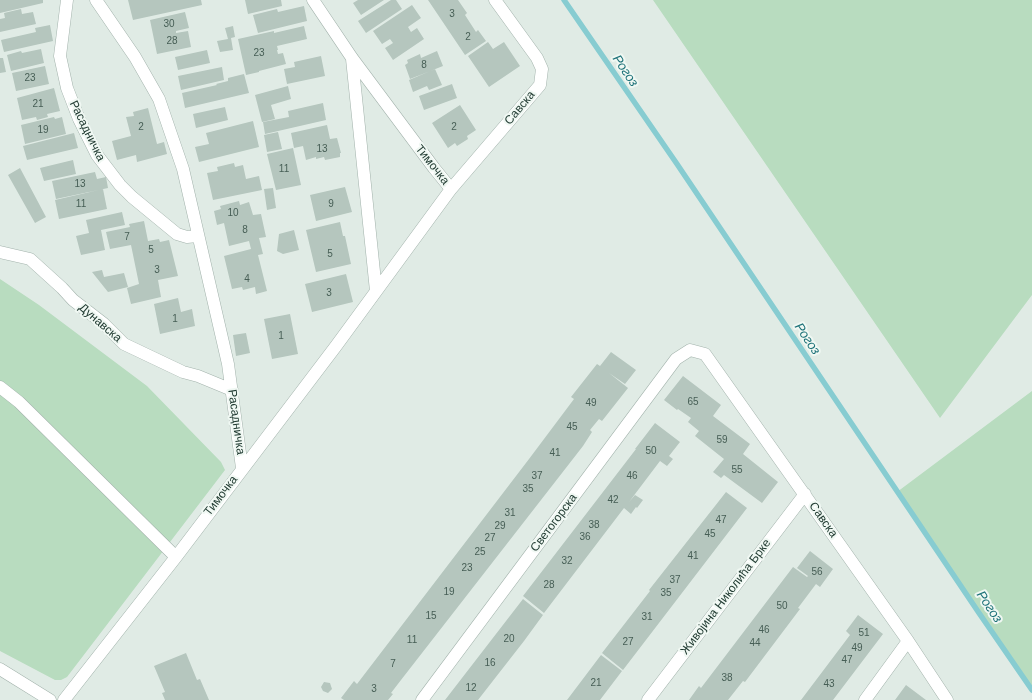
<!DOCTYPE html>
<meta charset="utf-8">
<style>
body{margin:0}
canvas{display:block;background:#e0ebe5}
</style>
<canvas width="1032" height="700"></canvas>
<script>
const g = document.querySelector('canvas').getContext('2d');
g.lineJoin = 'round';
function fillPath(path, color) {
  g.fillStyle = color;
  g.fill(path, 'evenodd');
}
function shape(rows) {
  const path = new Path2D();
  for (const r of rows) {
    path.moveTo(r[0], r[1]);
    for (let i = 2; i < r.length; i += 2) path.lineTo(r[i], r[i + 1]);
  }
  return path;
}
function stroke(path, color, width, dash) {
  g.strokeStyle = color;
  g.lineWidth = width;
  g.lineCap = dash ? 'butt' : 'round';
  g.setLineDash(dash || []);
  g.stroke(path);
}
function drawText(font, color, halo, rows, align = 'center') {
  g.font = font + ' Helvetica,sans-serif';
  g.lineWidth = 4;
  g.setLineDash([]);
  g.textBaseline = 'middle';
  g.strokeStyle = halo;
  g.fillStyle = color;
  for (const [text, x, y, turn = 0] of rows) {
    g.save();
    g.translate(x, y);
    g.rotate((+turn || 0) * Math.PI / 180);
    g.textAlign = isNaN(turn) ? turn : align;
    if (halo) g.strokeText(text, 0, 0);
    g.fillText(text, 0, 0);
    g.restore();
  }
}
const green = shape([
 [653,0,1032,0,1032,295,940,418],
 [0,279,39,305,147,386,221,462,225,470,67,677,61,680,55,680,0,651],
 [1032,391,1032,689,897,492]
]);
const stream = shape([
 [564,0,677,164,979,613,1032,690]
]);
const building = shape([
 [0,0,43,0,43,3,0,13],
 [128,0,201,0,202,5,133,20],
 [245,0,281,0,282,6,248,14],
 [358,0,384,0,361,15,353,3],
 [391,0,396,0,402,9,366,33,358,21],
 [428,0,458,0,467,13,465,15,476,32,478,30,486,41,465,55],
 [412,5,421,18,408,27,411,32,417,28,424,39,393,60,385,48,393,43,390,39,382,44,373,31],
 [304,6,307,21,258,33,253,15,277,9,278,12],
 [21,9,22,14,33,12,36,24,0,32,0,19,5,18,4,13],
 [185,12,189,28,176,31,176,33,188,31,191,47,157,54,150,20],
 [50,25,53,41,4,52,1,40,36,32,35,28],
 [233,26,235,37,231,38,233,50,220,52,217,41,228,39,225,28],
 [304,26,307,39,277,46,278,50,277,50,278,54,283,53,286,64,259,71,259,72,246,75,238,39,274,31,274,33],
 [488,42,493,49,504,42,520,66,489,87,468,56],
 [41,49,44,63,11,71,7,55,21,51,22,53],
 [207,50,210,63,178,70,175,57],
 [437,51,443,66,410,79,405,65,408,63,407,60,420,54,421,58],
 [321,56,325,76,287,84,284,69,295,67,294,62],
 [0,58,3,58,6,72,0,73],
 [45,66,49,84,16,91,12,73],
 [222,67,224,80,181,90,178,76],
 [435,69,442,85,429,90,427,86,413,92,409,80],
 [244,74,249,93,185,108,182,93,217,85,216,84,228,81,228,78],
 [452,84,457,98,424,110,419,96],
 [288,86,291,99,271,105,275,119,262,122,255,95],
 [54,88,60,111,47,114,48,117,37,120,36,117,22,120,17,98],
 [323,103,326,120,265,134,263,122,289,117,288,111],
 [460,105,476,130,467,136,468,139,457,146,455,143,448,148,432,123],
 [225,107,228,120,196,128,193,114],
 [148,108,157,144,164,142,167,154,137,162,136,155,117,160,112,141,131,136,126,117,134,116,133,112],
 [54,117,55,119,62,117,66,134,25,144,21,125],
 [253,121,259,147,199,162,195,147,209,144,206,133],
 [327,125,330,139,337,138,341,153,340,153,340,157,325,160,324,157,316,159,316,157,306,160,303,146,294,148,291,133],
 [278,132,282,149,267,152,264,135],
 [74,133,78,148,27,160,23,146],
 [293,148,301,185,276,190,267,154],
 [73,160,76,174,44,181,40,168],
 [234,163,235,167,243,165,246,179,259,176,262,190,213,200,207,173,218,171,217,167],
 [20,168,46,217,35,223,8,175],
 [95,172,97,179,106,177,108,188,56,199,52,181],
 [345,187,352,212,316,221,310,195],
 [273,188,276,208,267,210,264,189],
 [103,189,107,209,59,219,55,200],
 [239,201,240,205,249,202,253,215,261,214,266,237,259,238,263,254,258,255,267,291,256,294,255,287,243,290,242,287,232,289,224,256,251,249,249,241,229,246,224,223,217,225,214,211,221,209,220,206],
 [122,212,125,225,101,230,105,250,81,255,76,236,89,233,86,220],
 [144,221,148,241,159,239,160,242,169,240,178,276,158,280,161,297,131,304,127,288,139,284,131,245,110,249,106,232,130,227,129,224],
 [340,222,343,236,345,236,351,264,316,272,306,230],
 [294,230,299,250,283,254,277,251,279,234],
 [102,270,104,277,124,273,128,287,108,292,92,272],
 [346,274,353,302,312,312,305,284],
 [178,298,181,312,192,309,195,326,160,334,154,304],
 [290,314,298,354,272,359,264,319],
 [246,333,250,353,236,356,233,335],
 [611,352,636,370,625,384,609,373,628,388,602,421,599,419,590,430,592,432,583,446,401,680,391,693,393,694,388,700,344,700,341,698,354,681,357,684,529,459,574,399,571,397,597,364,600,366],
 [683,376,721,405,713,416,750,444,743,454,778,482,762,503,724,475,721,478,713,472,724,459,695,436,699,431,688,422,691,418,678,409,677,410,664,400],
 [655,423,680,442,669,456,673,459,667,466,660,461,629,502,635,495,643,500,637,508,636,507,631,514,624,508,544,613,523,596,636,449,635,449],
 [726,492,747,508,623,670,602,653,650,591,649,590],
 [810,551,833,569,820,587,816,584,798,608,800,609,745,682,743,681,728,700,689,700,699,686,701,688,793,567,807,577,808,576,797,568],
 [523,599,543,615,524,641,478,700,445,700],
 [858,615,883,634,833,700,801,700,850,635,846,631],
 [186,653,197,680,200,679,209,700,165,700,162,693,165,692,154,666],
 [601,655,622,671,600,700,567,700],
 [324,682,330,683,332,689,328,693,323,691,321,687],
 [906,685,926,700,895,700]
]);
const minor = shape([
 [67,0,60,56,67,88,79,119,97,155,120,185,132,197,177,234,187,237,197,236],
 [96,0,135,57,159,99,183,169,228,364,242,468],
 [313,0,352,58,434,168,451,189],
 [352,59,376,291],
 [0,252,30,259,62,288,73,300,104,324,124,344,183,372,198,376,232,390],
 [0,387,19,402,176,557],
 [0,669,50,700],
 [64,700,176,557,336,346,451,189,540,85,542,69,537,58,495,0],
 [422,700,676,359,690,350,705,354,908,641,947,700],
 [648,700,805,494],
 [865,700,908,641]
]);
const numberNames = [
 ["3",452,14],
 ["30",169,24],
 ["2",468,37],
 ["28",172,41],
 ["23",259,53],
 ["8",424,65],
 ["23",30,78],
 ["21",38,104],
 ["2",141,127],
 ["2",454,127],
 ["19",43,130],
 ["13",322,149],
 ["11",284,169],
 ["13",80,184],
 ["11",81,204],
 ["9",331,204],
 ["10",233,213],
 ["8",245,230],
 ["7",127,237],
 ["5",151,250],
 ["5",330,254],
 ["3",157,270],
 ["4",247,279],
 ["3",329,293],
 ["1",175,319],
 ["1",281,336],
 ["65",693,402],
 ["49",591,403],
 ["45",572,427],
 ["59",722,440],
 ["50",651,451],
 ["41",555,453],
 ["55",737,470],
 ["37",537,476],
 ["46",632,476],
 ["35",528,489],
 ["42",613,500],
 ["31",510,513],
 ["47",721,520],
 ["38",594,525],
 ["29",500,526],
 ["45",710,534],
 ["36",585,537],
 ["27",490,538],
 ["25",480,552],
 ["41",693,556],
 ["32",567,561],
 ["23",467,568],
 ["56",817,572],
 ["37",675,580],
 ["28",549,585],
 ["19",449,592],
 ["35",666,593],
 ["50",782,606],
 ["15",431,616],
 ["31",647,617],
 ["46",764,630],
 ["51",864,633],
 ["20",509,639],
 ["11",412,640],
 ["27",628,642],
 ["44",755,643],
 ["49",857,648],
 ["47",847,660],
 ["16",490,663],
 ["7",393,664],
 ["38",727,678],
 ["21",596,683],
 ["43",829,684],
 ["12",471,688],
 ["3",374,689]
];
const streetNames = [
 ["Савска",520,108,-50],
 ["Расадничка",87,131,64],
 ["Тимочка",432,165,52],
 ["Дунавска",100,323,41],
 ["Расадничка",236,422,82],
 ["Тимочка",221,496,-53],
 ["Савска",823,520,55],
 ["Светогорска",554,523,-53],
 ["Живојина Николића Брке",726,597,-53]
];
const waterNames = [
 ["Рогоз",625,71,56],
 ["Рогоз",807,339,56],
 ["Рогоз",989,607,56]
];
fillPath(green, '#b8dcbf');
stroke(stream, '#87ccd1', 5.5);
fillPath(building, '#b5c6be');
stroke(minor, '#a3b3ac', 13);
stroke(minor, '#fff', 12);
drawText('10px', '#465e55', null, numberNames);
drawText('12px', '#213b32', '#f0f8f3', streetNames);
drawText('italic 13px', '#1b7077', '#f0f8f3', waterNames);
</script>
